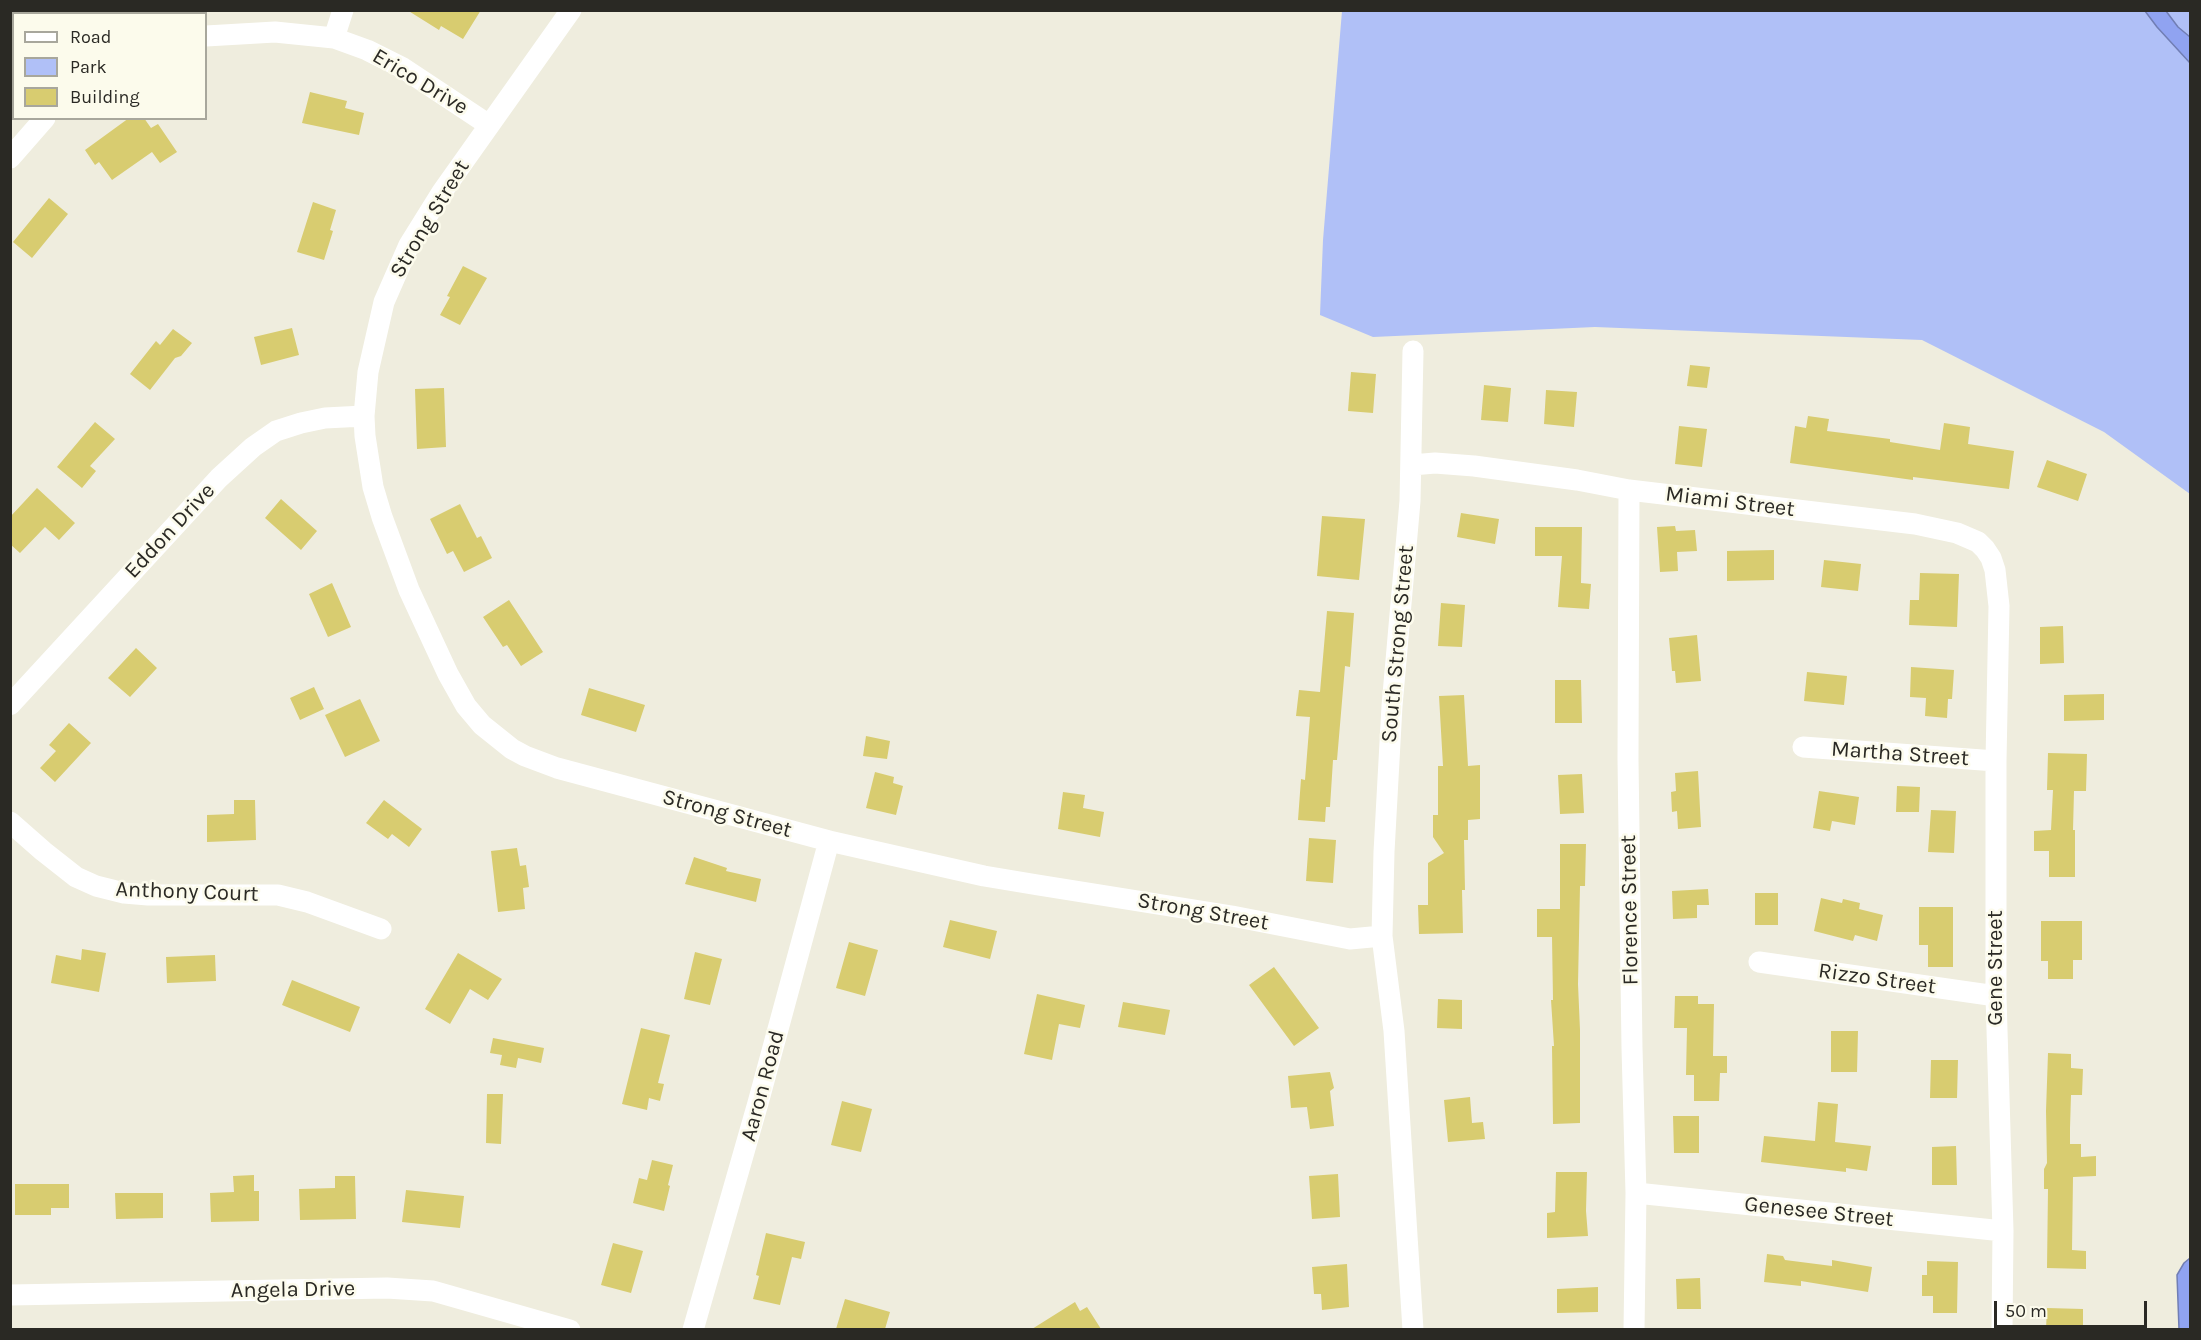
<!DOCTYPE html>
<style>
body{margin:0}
#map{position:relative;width:2201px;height:1340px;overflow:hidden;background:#efedde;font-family:Karla,sans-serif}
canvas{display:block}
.frame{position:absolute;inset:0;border:12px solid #2a2924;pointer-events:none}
.legend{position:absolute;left:12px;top:12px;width:195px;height:108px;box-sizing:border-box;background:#fcfbec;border:2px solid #a8a79c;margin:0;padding:8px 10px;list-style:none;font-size:18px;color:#2a2924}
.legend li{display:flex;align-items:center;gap:12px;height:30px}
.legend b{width:30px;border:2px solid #a8a79c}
.scale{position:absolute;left:1994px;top:1301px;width:153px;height:27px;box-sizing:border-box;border:3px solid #2a2924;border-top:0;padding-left:8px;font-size:18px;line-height:21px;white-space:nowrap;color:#2a2924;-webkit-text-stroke:4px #fcfbec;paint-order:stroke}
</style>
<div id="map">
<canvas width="2201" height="1340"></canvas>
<div class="frame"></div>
<ul class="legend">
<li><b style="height:8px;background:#fff"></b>Road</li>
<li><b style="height:16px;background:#b0c0f7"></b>Park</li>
<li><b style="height:16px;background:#d8cc70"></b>Building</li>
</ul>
<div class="scale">50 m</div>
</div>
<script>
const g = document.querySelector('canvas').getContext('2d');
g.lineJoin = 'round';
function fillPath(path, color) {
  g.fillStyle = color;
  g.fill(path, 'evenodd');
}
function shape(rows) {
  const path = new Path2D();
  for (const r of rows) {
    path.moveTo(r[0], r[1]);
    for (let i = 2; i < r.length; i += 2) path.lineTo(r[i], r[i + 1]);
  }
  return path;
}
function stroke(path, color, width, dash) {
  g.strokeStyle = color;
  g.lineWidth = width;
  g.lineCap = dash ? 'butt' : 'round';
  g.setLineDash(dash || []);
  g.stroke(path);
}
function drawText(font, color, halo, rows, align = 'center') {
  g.font = font + ' Karla,sans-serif';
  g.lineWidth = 5;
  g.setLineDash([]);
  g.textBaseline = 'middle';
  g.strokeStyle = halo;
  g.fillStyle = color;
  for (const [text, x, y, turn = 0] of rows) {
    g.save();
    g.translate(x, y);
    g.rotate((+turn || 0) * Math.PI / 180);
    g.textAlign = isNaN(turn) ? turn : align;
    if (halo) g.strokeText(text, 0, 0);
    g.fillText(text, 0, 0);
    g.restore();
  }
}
const green = shape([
 [1342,11,2190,11,2190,494,2104,432,1922,340,1595,327,1373,337,1320,315,1323,240]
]);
const water = shape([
 [2145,11,2166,11,2178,27,2190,37,2190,63,2157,27,2145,11],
 [2190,1258,2190,1329,2179,1329,2177,1275,2184,1263,2190,1258]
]);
const building = shape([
 [407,10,481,10,463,39,441,26,439,30],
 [310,92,347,101,345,108,364,113,359,135,302,123],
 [129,118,144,118,151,128,158,124,177,152,160,163,152,152,112,180,99,162,95,165,85,150],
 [49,198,68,214,32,258,13,242],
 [313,202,336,210,330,230,333,231,324,260,297,252],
 [463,266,487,278,460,325,440,315,450,297,447,296],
 [292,328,299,355,261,365,254,337],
 [173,329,192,343,181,356,175,358,150,390,130,374,156,341,160,345],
 [1690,365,1710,367,1707,388,1687,386],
 [1351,372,1376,374,1373,413,1348,411],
 [1484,385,1511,388,1508,422,1481,420],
 [444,388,446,447,417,449,415,389],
 [1546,390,1577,392,1574,427,1544,424],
 [1808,416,1829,419,1827,431,1890,439,1890,442,1940,450,1944,423,1970,427,1968,444,2014,451,2009,489,1913,477,1913,480,1790,463,1795,426,1806,428],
 [95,422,115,439,90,466,96,471,82,488,57,467],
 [1679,426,1707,429,1702,467,1675,464],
 [2047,460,2087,474,2078,501,2037,487],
 [37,488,75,523,59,540,45,527,20,553,10,544,10,517],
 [281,499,317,531,301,550,265,518],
 [460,504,477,538,481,536,492,558,464,572,453,551,447,554,430,519],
 [1461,513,1499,519,1495,544,1457,537],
 [1322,516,1365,519,1359,580,1317,576],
 [1675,526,1676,531,1695,530,1697,551,1677,552,1678,571,1660,572,1657,527],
 [1535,527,1582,527,1581,583,1591,584,1589,609,1558,607,1562,556,1535,556],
 [1774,550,1774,580,1727,581,1727,551],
 [1824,560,1861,564,1858,591,1821,587],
 [1920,573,1959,574,1957,627,1909,625,1910,600,1919,600],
 [332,583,351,627,328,637,309,594],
 [509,600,543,652,521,666,507,645,503,647,483,617],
 [1441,603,1465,605,1462,647,1438,646],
 [1327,611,1354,613,1350,667,1345,666,1337,760,1333,760,1330,807,1326,807,1325,822,1298,820,1301,779,1305,780,1310,717,1296,716,1299,690,1320,692],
 [2063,626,2064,663,2040,664,2040,627],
 [1697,635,1701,681,1676,683,1675,671,1672,671,1669,638],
 [136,648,157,668,130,697,108,678],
 [1911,667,1954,670,1952,699,1948,699,1947,718,1925,716,1926,698,1910,697],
 [1807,672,1847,676,1844,705,1804,701],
 [1555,680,1581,680,1582,723,1555,723],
 [314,687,324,709,300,720,290,698],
 [589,688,645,705,636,732,581,715],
 [2104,694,2104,720,2064,721,2064,695],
 [1464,695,1468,766,1480,765,1480,819,1468,820,1468,840,1464,840,1465,890,1462,890,1463,933,1419,934,1418,905,1428,905,1428,863,1444,853,1433,837,1433,815,1438,815,1438,766,1443,766,1439,696],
 [360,699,380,741,345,757,325,715],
 [69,723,91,743,55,782,40,768,56,751,49,745],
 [866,736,890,741,887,759,863,756],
 [2048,753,2087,754,2086,791,2074,791,2073,830,2075,830,2075,877,2049,877,2049,851,2034,851,2034,831,2051,830,2053,790,2047,790],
 [1698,771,1701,827,1678,829,1677,811,1672,812,1671,792,1676,791,1675,773],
 [875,772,894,777,893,783,903,786,896,815,866,808],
 [1582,774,1584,813,1560,814,1558,775],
 [1897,786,1920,787,1919,812,1896,812],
 [1819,791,1859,797,1855,825,1832,821,1830,831,1813,828],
 [1063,792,1085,795,1083,808,1104,812,1100,837,1058,829],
 [234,800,255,800,256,840,207,842,207,815,234,814],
 [384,800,422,829,409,847,392,834,388,839,366,823],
 [1931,810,1956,811,1954,853,1928,852],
 [1309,838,1336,840,1333,883,1306,881],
 [1560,844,1586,844,1585,886,1580,886,1578,984,1580,1030,1580,1123,1553,1124,1552,1046,1554,1046,1551,1000,1553,1000,1552,937,1537,937,1537,909,1560,909],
 [517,848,520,866,526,865,529,887,523,888,525,909,498,912,491,851],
 [694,857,727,868,726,871,761,879,756,902,685,884],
 [1708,889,1709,905,1697,905,1697,918,1673,919,1672,891],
 [1755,893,1778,893,1778,925,1755,925],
 [1821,898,1842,903,1843,899,1860,903,1859,909,1883,915,1877,941,1855,935,1853,941,1814,931],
 [1919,907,1953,907,1953,967,1928,967,1928,945,1919,945],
 [950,920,997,931,990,959,943,947],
 [2041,921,2082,921,2082,960,2073,960,2073,979,2048,979,2048,961,2041,961],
 [849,942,878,950,865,996,836,988],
 [82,949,106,953,99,992,51,983,56,955,81,960],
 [695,952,722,959,710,1005,684,999],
 [458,953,502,979,488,1000,470,989,450,1024,425,1009],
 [215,955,216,981,167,983,166,957],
 [1274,967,1319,1028,1294,1046,1249,985],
 [292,980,360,1007,350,1032,282,1005],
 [1037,994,1085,1005,1080,1028,1059,1024,1052,1060,1024,1054],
 [1675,996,1698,996,1698,1004,1714,1004,1713,1056,1727,1056,1727,1073,1720,1073,1719,1101,1694,1101,1694,1075,1686,1075,1687,1028,1674,1028],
 [1438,999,1462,1000,1462,1029,1437,1028],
 [1123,1002,1170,1010,1165,1035,1118,1027],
 [641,1028,670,1035,658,1083,664,1084,660,1101,649,1098,647,1110,622,1104],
 [1831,1031,1858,1031,1857,1072,1831,1072],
 [493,1038,544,1048,541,1063,518,1058,516,1068,500,1065,502,1055,490,1053],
 [2048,1053,2071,1054,2071,1068,2083,1069,2082,1095,2071,1095,2070,1128,2070,1144,2081,1144,2081,1157,2096,1156,2096,1176,2073,1177,2072,1250,2086,1251,2086,1269,2047,1268,2048,1189,2044,1189,2044,1169,2047,1163,2046,1111],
 [1931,1060,1958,1060,1957,1098,1930,1098],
 [1330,1072,1334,1088,1330,1091,1334,1126,1310,1129,1307,1107,1291,1108,1288,1076],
 [487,1094,503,1094,501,1144,486,1143],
 [1470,1097,1472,1123,1483,1122,1485,1139,1448,1142,1444,1100],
 [842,1101,872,1109,861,1152,831,1145],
 [1818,1102,1838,1104,1835,1142,1871,1146,1867,1171,1846,1168,1846,1172,1761,1162,1764,1136,1815,1141],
 [1673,1116,1699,1116,1699,1153,1674,1153],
 [1956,1146,1957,1185,1932,1185,1932,1147],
 [652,1160,673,1165,668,1185,670,1186,664,1211,633,1203,639,1178,647,1180],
 [1556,1172,1587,1172,1586,1211,1588,1236,1547,1238,1547,1213,1555,1212],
 [1338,1174,1340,1217,1312,1219,1309,1176],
 [254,1175,254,1191,259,1191,259,1221,211,1222,210,1193,234,1192,233,1176],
 [335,1176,355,1176,356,1219,300,1220,299,1189,335,1188],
 [15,1184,69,1184,69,1208,51,1208,51,1215,15,1215],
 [406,1190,464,1196,460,1228,402,1222],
 [115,1193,163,1193,163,1218,116,1219],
 [766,1233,805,1242,801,1259,792,1257,780,1305,753,1299,759,1276,756,1275],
 [613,1243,643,1251,631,1293,601,1285],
 [1767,1254,1783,1256,1785,1260,1832,1266,1832,1260,1872,1267,1868,1292,1801,1281,1801,1286,1764,1282],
 [1927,1261,1958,1262,1957,1313,1933,1313,1933,1296,1922,1296,1922,1275,1927,1275],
 [1347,1264,1349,1307,1322,1310,1321,1294,1314,1294,1312,1267],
 [1700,1278,1701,1309,1677,1309,1676,1279],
 [1598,1287,1598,1312,1557,1313,1557,1289],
 [845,1299,890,1312,885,1329,836,1329],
 [1075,1302,1080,1311,1087,1307,1101,1329,1032,1329],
 [2047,1308,2083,1309,2083,1329,2046,1329]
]);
const minor = shape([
 [571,10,442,192,409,245,384,302,368,372,364,416,365,436,373,487,382,517,409,590,448,674,466,706,482,725,512,749,525,756,557,768,829,841,984,876,1038,885,1232,916,1350,939,1382,936],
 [206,36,275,32,334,38,367,50,403,68,489,125],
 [334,38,343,10],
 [10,158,45,118],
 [1412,465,1435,463,1474,466,1577,480,1629,490,1915,524,1957,533,1978,542,1985,549,1991,558,1995,570,1999,606,1996,761,1996,996,2003,1231,2002,1330],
 [1629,490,1628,759,1632,1048,1636,1193,1634,1330],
 [10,705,219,478,253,447,276,431,301,423,325,418,364,416],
 [1803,747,1996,761],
 [10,822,43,851,76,877,96,886,124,893,148,895,278,895,307,902,381,929],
 [1759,962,1996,996],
 [1636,1193,2003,1231],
 [10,1295,387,1288,433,1291,570,1330],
 [693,1330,758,1103,829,841],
 [1413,1330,1394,1031,1382,936,1384,852,1392,706,1410,501,1413,351]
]);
const streetNames = [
 ["Erico Drive",420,82,31],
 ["Strong Street",430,219,-59],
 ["Miami Street",1730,502,7],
 ["Eddon Drive",170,531,-47],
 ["South Strong Street",1398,644,-85],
 ["Martha Street",1900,754,4],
 ["Strong Street",727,814,15],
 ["Anthony Court",187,892,2],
 ["Florence Street",1630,910,-91],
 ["Strong Street",1203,912,10],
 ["Gene Street",1996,968,-90],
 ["Rizzo Street",1877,979,8],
 ["Aaron Road",763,1086,-75],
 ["Genesee Street",1819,1212,6],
 ["Angela Drive",293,1290,-1]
];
fillPath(green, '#b0c0f7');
fillPath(water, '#90a3f1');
stroke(water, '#717eb4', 1.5);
fillPath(building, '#d8cc70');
stroke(minor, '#fff', 21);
drawText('22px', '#2a2924', '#fcfbec', streetNames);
</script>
